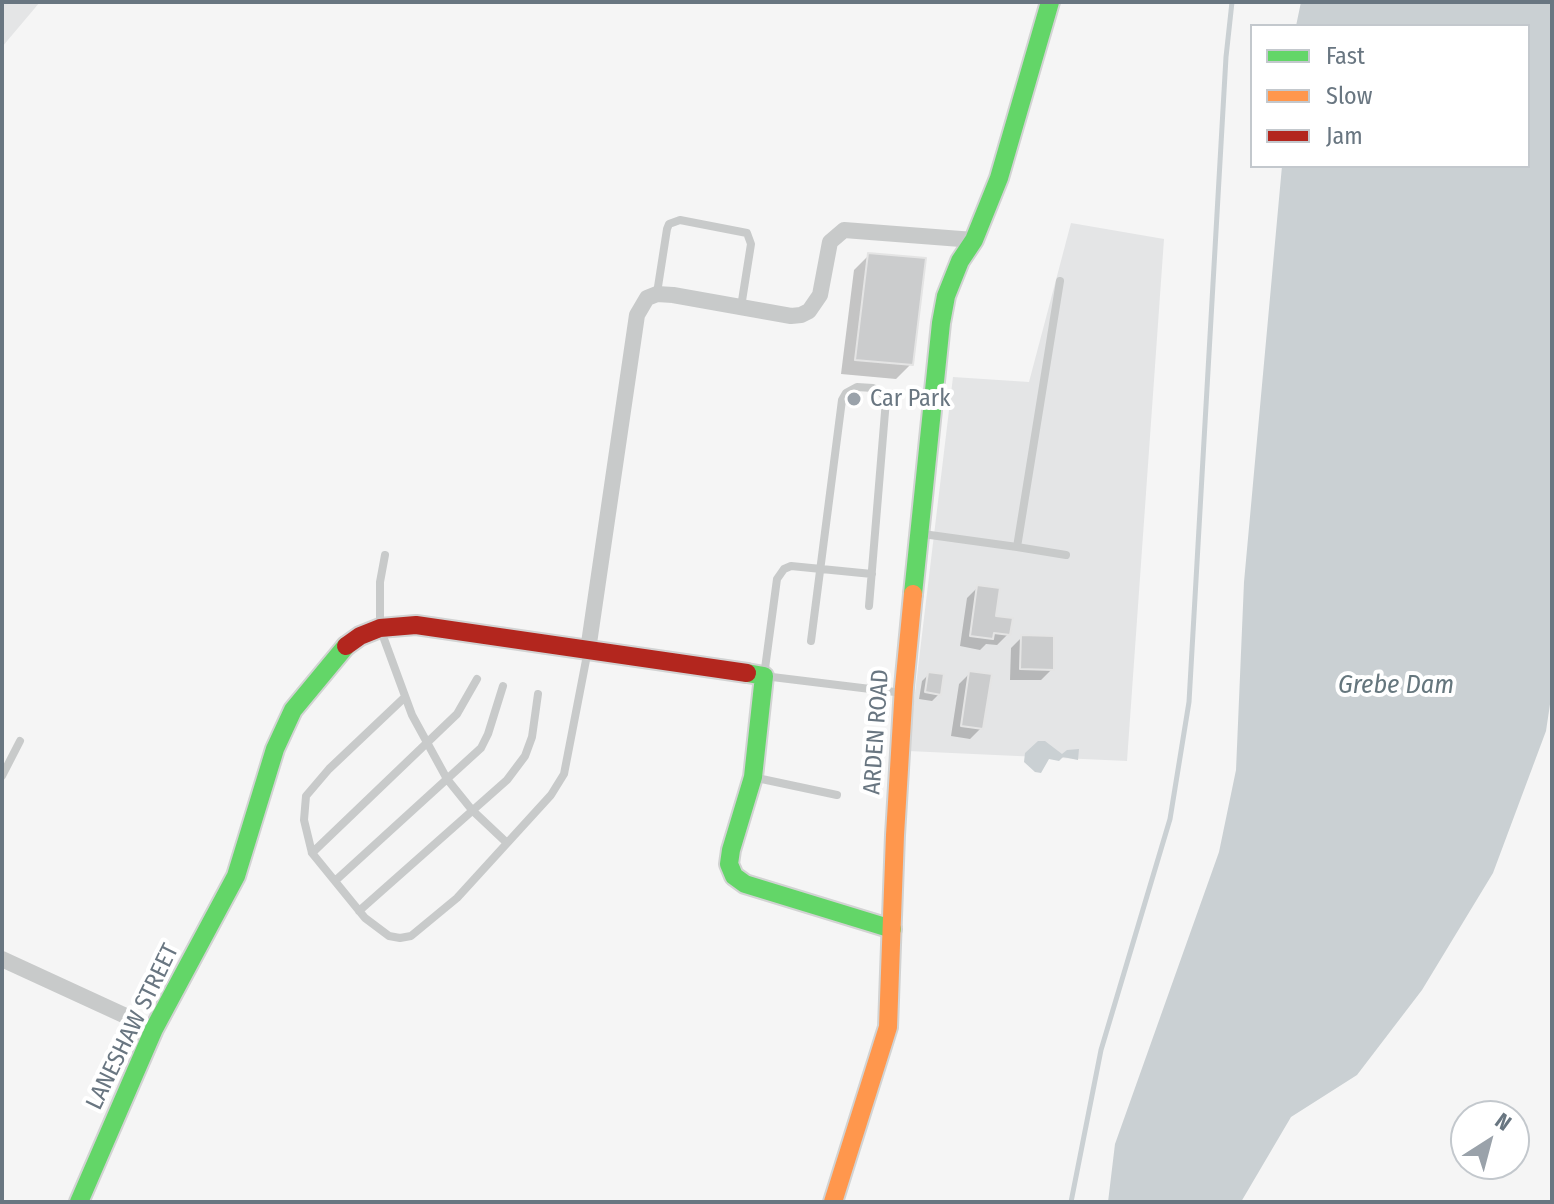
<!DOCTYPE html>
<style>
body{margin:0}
#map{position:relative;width:1554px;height:1204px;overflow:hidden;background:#f5f5f5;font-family:"Fira Sans Condensed",sans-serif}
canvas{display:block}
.frame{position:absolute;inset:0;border:4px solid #697681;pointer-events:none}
.legend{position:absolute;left:1250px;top:24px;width:280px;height:144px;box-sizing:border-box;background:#fff;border:2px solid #c3c8cd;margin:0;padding:10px 14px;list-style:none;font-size:24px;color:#697681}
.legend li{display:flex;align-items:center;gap:16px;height:40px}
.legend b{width:40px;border:2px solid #c3c8cd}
.north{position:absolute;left:1450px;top:1100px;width:80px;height:80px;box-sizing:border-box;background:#fff;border:2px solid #c3c8cd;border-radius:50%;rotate:36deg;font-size:22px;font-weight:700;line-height:32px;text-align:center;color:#697681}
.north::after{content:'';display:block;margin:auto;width:28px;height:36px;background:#9aa2aa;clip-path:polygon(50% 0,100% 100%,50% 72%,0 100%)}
</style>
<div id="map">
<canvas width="1554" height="1204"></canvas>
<div class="frame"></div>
<ul class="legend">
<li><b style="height:10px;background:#63d668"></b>Fast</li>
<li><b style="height:10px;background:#ff974d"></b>Slow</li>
<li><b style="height:10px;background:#b3261e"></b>Jam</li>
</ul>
<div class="north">N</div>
</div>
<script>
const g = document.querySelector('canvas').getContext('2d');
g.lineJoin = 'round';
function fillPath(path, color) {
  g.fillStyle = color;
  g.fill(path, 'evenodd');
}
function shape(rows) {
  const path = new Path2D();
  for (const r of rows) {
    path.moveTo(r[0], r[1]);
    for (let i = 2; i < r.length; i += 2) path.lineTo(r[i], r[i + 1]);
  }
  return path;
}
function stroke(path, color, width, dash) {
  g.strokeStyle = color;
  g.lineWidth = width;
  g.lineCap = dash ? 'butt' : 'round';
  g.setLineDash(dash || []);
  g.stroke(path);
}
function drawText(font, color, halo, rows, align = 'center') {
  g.font = font + ' "Fira Sans Condensed",sans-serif';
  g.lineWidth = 8;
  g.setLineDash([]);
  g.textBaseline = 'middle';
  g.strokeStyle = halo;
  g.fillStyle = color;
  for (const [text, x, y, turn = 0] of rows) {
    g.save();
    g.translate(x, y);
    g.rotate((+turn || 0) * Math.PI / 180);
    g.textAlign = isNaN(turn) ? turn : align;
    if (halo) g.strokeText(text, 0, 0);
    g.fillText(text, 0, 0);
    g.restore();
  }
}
const built = shape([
 [2,2,40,2,2,47],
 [1071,223,1164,239,1127,761,908,751,953,377,1029,382]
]);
const water = shape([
 [1301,2,1552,2,1552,691,1546,731,1493,873,1422,990,1357,1075,1291,1117,1241,1202,1108,1202,1115,1144,1219,852,1236,770,1244,582,1282,166,1528,166,1528,26,1296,26],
 [1038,741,1045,741,1062,754,1067,750,1079,749,1078,760,1063,757,1059,761,1049,759,1041,773,1035,772,1024,762,1025,753]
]);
const shadow = shape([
 [869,255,911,364,896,379,841,374,854,270],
 [978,587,994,617,1008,634,997,645,986,644,980,650,960,646,967,598],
 [1022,637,1052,669,1041,680,1010,680,1011,648],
 [970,673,981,728,970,739,951,736,959,684],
 [929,674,939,694,932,701,919,699,922,681]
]);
const stream = shape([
 [1071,1202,1101,1050,1170,819,1189,702,1226,57,1232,2]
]);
const building = shape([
 [868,253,926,258,913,365,855,360,868,253],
 [977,585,1000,588,996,616,1013,618,1010,635,994,633,993,639,970,636,977,585],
 [1021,635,1054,636,1054,670,1020,669,1021,635],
 [969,671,992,674,983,729,961,726,969,671],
 [928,672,944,674,941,695,925,692,928,672]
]);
const lane = shape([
 [657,293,667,229,669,224,680,220,747,233,751,244,741,307],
 [923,534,1017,547,1060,281],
 [1017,547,1066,555],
 [385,555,380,582,380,628,412,715,447,779,472,810,507,843],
 [872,574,791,566,784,569,777,579,764,676,903,693],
 [811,641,842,400,846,393,857,387,873,388,881,392,886,400,869,606],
 [405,697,329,769,306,796,304,820,312,853,365,918,389,936,400,938,411,936,457,898,551,795,564,774,587,655],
 [2,776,20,741],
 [757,778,837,795],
 [312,853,457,714,477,679],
 [335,881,481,748,488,734,503,686],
 [359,911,507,780,525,756,532,737,538,694]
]);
const street = shape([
 [588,650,637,315,647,298,657,294,673,295,791,316,801,315,809,311,820,295,830,242,844,230,974,240],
 [2,959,154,1029]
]);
const fast = shape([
 [913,594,941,323,946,296,960,261,974,240,999,178,1050,2],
 [747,673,764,676,753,777,731,850,729,864,734,876,745,884,892,929],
 [79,1202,154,1029,236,876,275,749,293,710,346,646]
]);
const slow = shape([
 [833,1202,888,1027,895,835,904,687,913,594]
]);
const jam = shape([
 [346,646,360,636,380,628,416,625,747,673]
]);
const markers = [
 [854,399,8,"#9aa2aa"]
];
const poiNames = [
 ["Car Park",870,399]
];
const streetNames = [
 ["ARDEN ROAD",877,732,-86],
 ["LANESHAW STREET",133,1027,-64]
];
const waterNames = [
 ["Grebe Dam",1396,686]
];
fillPath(built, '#e4e5e6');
fillPath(water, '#cad0d3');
fillPath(shadow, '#0003');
stroke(stream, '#cad0d3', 5);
fillPath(building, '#cbcccd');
stroke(building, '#e4e4e4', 2);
stroke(fast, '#d2d3d3', 22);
stroke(slow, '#d2d3d3', 22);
stroke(jam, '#d2d3d3', 22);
stroke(lane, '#c8caca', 8);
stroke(street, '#c8caca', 16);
stroke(fast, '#63d668', 18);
stroke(slow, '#ff974d', 18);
stroke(jam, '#b3261e', 18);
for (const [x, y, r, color] of markers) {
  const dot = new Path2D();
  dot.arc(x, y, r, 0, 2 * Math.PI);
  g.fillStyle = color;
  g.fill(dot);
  stroke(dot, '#fff', 3);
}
drawText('24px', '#697681', '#fff', poiNames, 'left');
drawText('24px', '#697681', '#fff', streetNames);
drawText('italic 26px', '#65767d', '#fff', waterNames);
</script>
